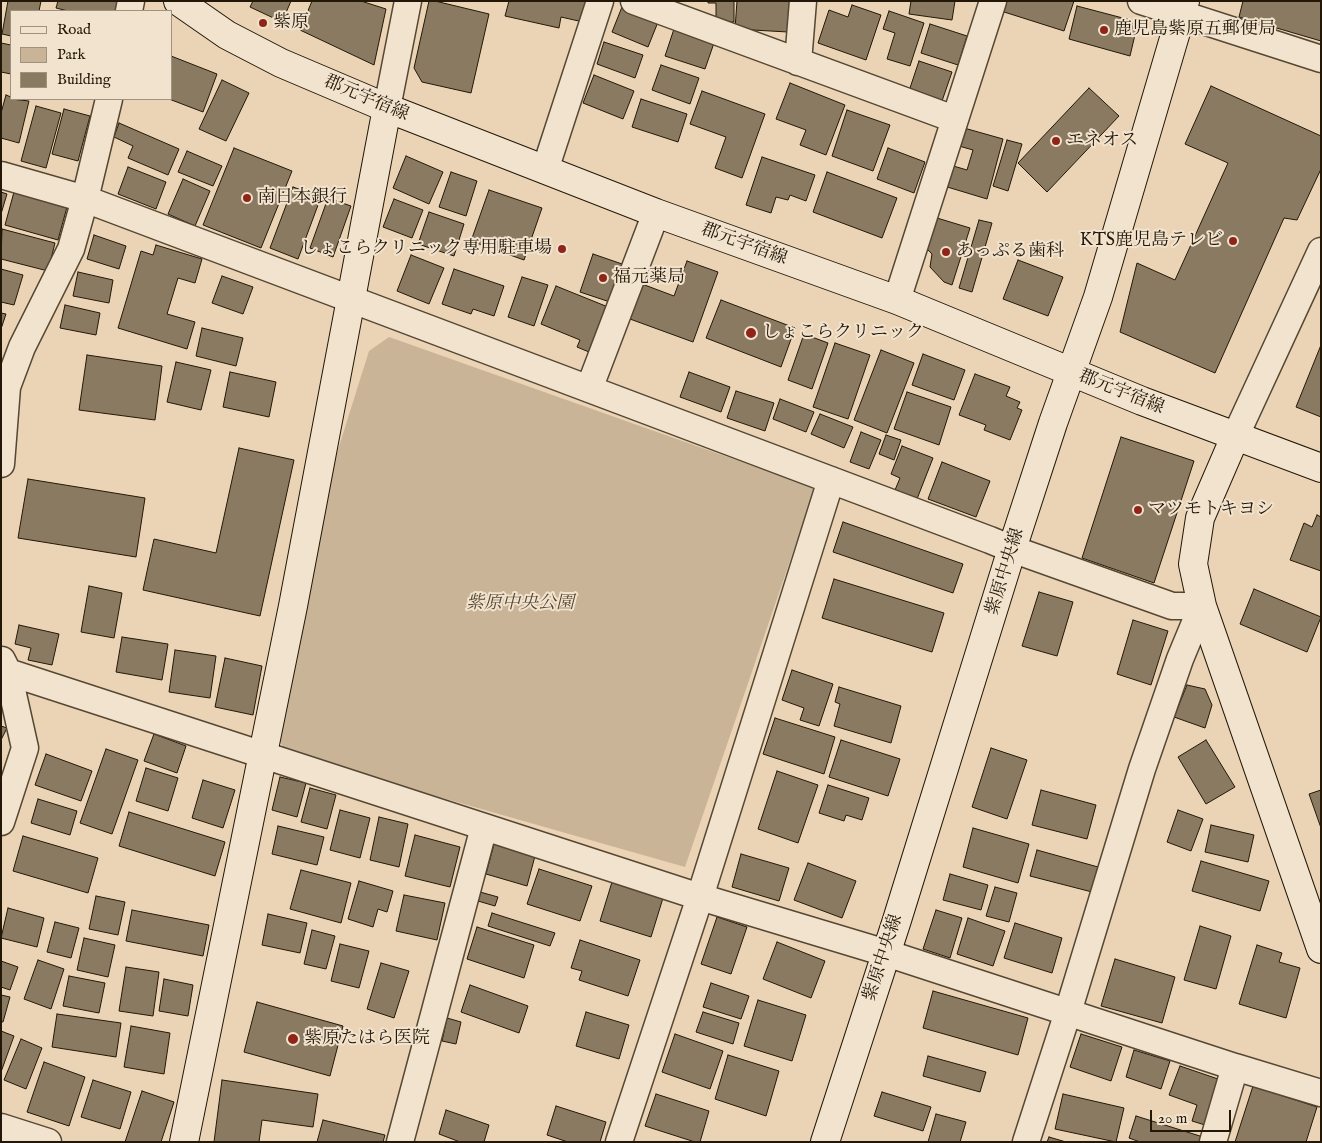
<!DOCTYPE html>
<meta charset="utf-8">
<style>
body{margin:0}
#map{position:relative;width:1322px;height:1143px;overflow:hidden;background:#ebd4b5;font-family:"IM FELL English",serif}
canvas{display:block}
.frame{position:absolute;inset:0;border:2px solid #231808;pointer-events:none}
.legend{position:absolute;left:10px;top:10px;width:162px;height:90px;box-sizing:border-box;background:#f2e3cf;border:1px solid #9f927f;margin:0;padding:6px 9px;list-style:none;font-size:15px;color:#231808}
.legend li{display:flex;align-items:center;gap:10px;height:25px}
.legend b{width:25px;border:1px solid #9f927f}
.scale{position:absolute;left:1150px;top:1110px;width:81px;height:22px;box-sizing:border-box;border:2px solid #231808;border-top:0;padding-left:6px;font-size:15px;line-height:18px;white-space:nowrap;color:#231808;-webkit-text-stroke:4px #f2e3cf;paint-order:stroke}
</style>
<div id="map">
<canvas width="1322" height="1143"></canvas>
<div class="frame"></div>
<ul class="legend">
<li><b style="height:6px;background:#f2e3cf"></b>Road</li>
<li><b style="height:14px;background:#c9b498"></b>Park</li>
<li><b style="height:14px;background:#8b7a62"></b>Building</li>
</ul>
<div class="scale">20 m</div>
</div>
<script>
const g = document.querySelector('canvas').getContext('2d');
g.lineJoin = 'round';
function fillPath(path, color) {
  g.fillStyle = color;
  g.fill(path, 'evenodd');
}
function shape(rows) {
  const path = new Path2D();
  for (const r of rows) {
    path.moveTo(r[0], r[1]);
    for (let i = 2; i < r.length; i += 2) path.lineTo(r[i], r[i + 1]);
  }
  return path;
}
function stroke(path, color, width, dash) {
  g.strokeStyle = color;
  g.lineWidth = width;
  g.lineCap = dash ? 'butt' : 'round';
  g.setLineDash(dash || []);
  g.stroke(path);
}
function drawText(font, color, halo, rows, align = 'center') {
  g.font = font + ' "IM FELL English","Noto Serif JP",serif';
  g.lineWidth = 4;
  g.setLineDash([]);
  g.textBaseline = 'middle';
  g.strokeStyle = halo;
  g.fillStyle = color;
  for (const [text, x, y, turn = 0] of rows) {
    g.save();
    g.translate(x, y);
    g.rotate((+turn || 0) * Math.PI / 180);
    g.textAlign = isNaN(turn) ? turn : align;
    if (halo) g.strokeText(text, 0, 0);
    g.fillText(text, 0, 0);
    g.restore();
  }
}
const green = shape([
 [389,337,815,488,685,867,288,754,280,742,336,456,369,351]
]);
const building = shape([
 [8,1,41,1,39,11,11,11,11,36,2,34,8,1],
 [58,1,118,1,115,11,68,11,56,8,58,1],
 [253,1,291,1,282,22,250,7,253,1],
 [312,1,361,1,386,9,374,65,300,30,312,1],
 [429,1,435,1,489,14,471,93,422,82,414,68,429,1],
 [509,1,588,1,583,22,561,17,559,28,505,16,509,1],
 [708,1,734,1,734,22,716,22,716,3,708,3,708,1],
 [737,1,790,1,788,32,735,29,737,1],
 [911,1,955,1,952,20,909,14,911,1],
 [1004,1,1074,1,1064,31,1001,11,1004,1],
 [1243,1,1321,1,1321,41,1239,17,1243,1],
 [852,5,881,15,866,60,818,43,829,10,848,17,852,5],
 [1077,6,1138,22,1130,56,1069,39,1077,6],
 [622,7,658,22,648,47,612,32,622,7],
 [889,11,924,23,910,66,887,59,895,33,883,29,889,11],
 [930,24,967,36,958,65,921,53,930,24],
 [674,29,714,43,705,69,665,56,674,29],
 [604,42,643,55,635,78,597,64,604,42],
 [1,43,11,45,11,74,1,72,1,43],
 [171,56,217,74,203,112,169,99,171,99,171,56],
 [919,61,952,72,942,101,909,91,919,61],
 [661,65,699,78,690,104,652,90,661,65],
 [594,75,634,91,623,119,583,103,594,75],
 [222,80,249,93,226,141,199,129,222,80],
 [790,83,845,105,826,155,800,145,806,130,776,119,790,83],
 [1211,86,1321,136,1321,169,1297,220,1284,218,1215,373,1120,332,1137,263,1175,280,1228,163,1185,144,1211,86],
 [1089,88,1119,116,1047,192,1018,163,1089,88],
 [702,91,765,114,742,178,715,168,726,137,690,124,702,91],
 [6,95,11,97,11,99,29,101,19,143,1,138,1,113,6,95],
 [641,99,687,114,678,142,632,127,641,99],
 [36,106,61,113,46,168,21,161,36,106],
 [64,109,90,116,78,161,52,154,64,109],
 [847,110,890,125,873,171,832,156,847,110],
 [119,123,179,149,168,175,128,158,133,146,114,137,119,123],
 [964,128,1003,139,987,199,944,186,950,165,967,170,973,150,959,146,964,128],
 [1007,140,1022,144,1008,191,993,186,1007,140],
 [234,148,292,171,261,248,203,225,234,148],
 [888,148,925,162,914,193,877,179,888,148],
 [187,151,222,166,213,186,178,172,187,151],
 [406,156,443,172,429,204,393,188,406,156],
 [762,157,815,175,806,201,790,195,788,200,776,197,771,213,746,205,762,157],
 [128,167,166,182,156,209,118,194,128,167],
 [451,172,477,181,466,216,439,207,451,172],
 [827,172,897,198,882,238,813,212,827,172],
 [183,179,210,191,195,226,168,214,183,179],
 [293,187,321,197,298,259,270,248,293,187],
 [489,190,542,208,524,260,471,241,489,190],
 [1,192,7,194,1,214,1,192],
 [14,192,67,207,58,240,5,225,14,192],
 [328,198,351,206,333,257,310,248,328,198],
 [394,199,423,210,412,238,383,227,394,199],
 [429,212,464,224,454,256,418,244,429,212],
 [937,218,970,228,952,285,944,282,930,267,932,254,927,249,937,218],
 [979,220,992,223,972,292,959,288,979,220],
 [2,229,55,243,48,271,1,259,2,229],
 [94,235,126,246,119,269,87,259,94,235],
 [156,245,202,259,195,283,178,278,167,314,195,322,187,349,118,328,141,251,153,255,156,245],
 [593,254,625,265,613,303,580,292,593,254],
 [411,255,444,268,429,304,397,291,411,255],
 [1018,260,1063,277,1048,316,1003,299,1018,260],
 [687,261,718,272,693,342,630,319,642,284,674,296,687,261],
 [1,269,23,275,14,305,1,302,1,269],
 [454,269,504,286,494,316,473,309,471,314,442,304,454,269],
 [78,272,113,280,109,303,73,296,78,272],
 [222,276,253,287,243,314,212,303,222,276],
 [522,277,548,285,534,326,508,317,522,277],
 [556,286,608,307,589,352,577,347,580,340,541,324,556,286],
 [721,300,795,328,781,367,706,338,721,300],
 [65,305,100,313,96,335,60,328,65,305],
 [1,313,6,314,1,329,1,313],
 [202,328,243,338,236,366,196,356,202,328],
 [804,334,828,343,812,389,788,380,804,334],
 [835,343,870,355,848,419,813,407,835,343],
 [1321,345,1321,417,1296,407,1321,345],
 [881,350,914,363,887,433,854,420,881,350],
 [923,354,965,370,954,400,912,385,923,354],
 [87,355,162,366,155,420,79,410,87,355],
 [176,362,211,370,201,410,167,402,176,362],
 [230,372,276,382,269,417,223,407,230,372],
 [689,372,730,387,721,412,680,397,689,372],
 [975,374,1010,387,1006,396,1020,402,1017,408,1022,410,1010,440,984,430,986,425,959,415,975,374],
 [736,391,774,403,765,431,727,418,736,391],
 [907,392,951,407,939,445,894,429,907,392],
 [780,399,814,412,806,432,773,419,780,399],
 [820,414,853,427,844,448,811,434,820,414],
 [861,432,881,440,869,469,850,462,861,432],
 [886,435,901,440,894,460,879,454,886,435],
 [1121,437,1194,461,1154,583,1082,558,1121,437],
 [902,446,933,458,917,499,895,490,900,478,891,474,902,446],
 [239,448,294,460,260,616,143,590,154,539,216,553,239,448],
 [942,462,990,481,976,517,928,499,942,462],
 [28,479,145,498,136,557,18,538,28,479],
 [1317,515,1321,517,1321,571,1290,560,1304,523,1312,527,1317,515],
 [843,522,963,564,953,593,833,552,843,522],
 [834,579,944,613,932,652,822,618,834,579],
 [89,586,122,593,114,638,81,632,89,586],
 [1254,589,1321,617,1307,652,1240,624,1254,589],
 [1039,592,1073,602,1057,656,1022,646,1039,592],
 [1133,620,1168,631,1151,685,1117,674,1133,620],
 [19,625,59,634,52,665,28,660,31,648,15,644,19,625],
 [122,637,168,644,162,680,116,672,122,637],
 [175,650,216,656,210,698,169,692,175,650],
 [225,658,262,666,253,715,215,707,225,658],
 [792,670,833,684,819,726,800,720,804,708,782,700,792,670],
 [1187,685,1205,689,1212,705,1205,728,1174,717,1187,685],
 [839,687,901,706,891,743,834,726,840,704,835,702,839,687],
 [775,718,835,737,824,774,763,754,775,718],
 [1,726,7,728,1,740,1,726],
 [154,734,186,746,177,773,144,761,154,734],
 [841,740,900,759,888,796,829,777,841,740],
 [1206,740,1235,787,1206,804,1178,757,1206,740],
 [991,748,1027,760,1007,819,972,807,991,748],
 [106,749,138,760,112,834,80,823,106,749],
 [46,754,92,771,81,801,35,785,46,754],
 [146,768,178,778,168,811,136,801,146,768],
 [777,771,818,785,798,843,758,829,777,771],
 [280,777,306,783,297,817,272,810,280,777],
 [203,780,235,790,223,828,192,818,203,780],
 [828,785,869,798,862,820,846,815,844,821,819,813,828,785],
 [310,788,336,795,327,829,301,822,310,788],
 [1041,790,1096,805,1087,839,1032,825,1041,790],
 [1321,790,1321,828,1309,794,1321,790],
 [38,799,77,811,70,835,31,823,38,799],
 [340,810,370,818,360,858,330,850,340,810],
 [1178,810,1203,819,1191,851,1167,842,1178,810],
 [129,812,225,842,215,876,119,846,129,812],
 [379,817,408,824,399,867,370,860,379,817],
 [1211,825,1254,835,1248,862,1205,852,1211,825],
 [278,826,324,837,317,865,272,854,278,826],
 [973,828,1029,844,1018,883,963,867,973,828],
 [415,835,460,847,450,887,405,876,415,835],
 [23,836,98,858,88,893,13,871,23,836],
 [494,844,535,856,527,886,486,874,494,844],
 [1037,850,1098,867,1092,892,1030,876,1037,850],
 [741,854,789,868,779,901,732,887,741,854],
 [1201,861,1269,881,1260,911,1192,891,1201,861],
 [808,863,856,881,842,918,794,900,808,863],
 [539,869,592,886,580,921,527,904,539,869],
 [301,870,351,883,341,923,290,909,301,870],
 [950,874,988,885,981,910,943,900,950,874],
 [359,881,393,891,387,912,378,909,373,927,348,919,359,881],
 [612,882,663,898,651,937,600,921,612,882],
 [995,887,1017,893,1009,922,986,916,995,887],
 [480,892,498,897,495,906,478,901,480,892],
 [404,895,445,903,437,940,396,931,404,895],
 [96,896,125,902,118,935,89,929,96,896],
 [8,908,44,918,37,947,1,938,8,908],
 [132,910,209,925,203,956,126,941,132,910],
 [936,910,962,918,950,958,923,949,936,910],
 [492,913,555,933,550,946,488,926,492,913],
 [268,914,307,923,300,953,262,945,268,914],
 [717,917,747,927,731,974,701,964,717,917],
 [968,918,1005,931,993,966,957,954,968,918],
 [55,922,79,928,71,958,47,952,55,922],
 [1015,923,1062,938,1052,973,1004,958,1015,923],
 [1200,926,1231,936,1216,989,1184,980,1200,926],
 [477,927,534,945,524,978,467,959,477,927],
 [312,930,335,936,326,969,304,964,312,930],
 [84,938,115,945,108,977,77,970,84,938],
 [580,940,640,960,628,996,579,980,582,971,571,968,580,940],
 [777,942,825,961,811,998,763,979,777,942],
 [340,944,369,951,359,988,331,981,340,944],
 [1257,945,1282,953,1279,962,1300,968,1286,1018,1239,1004,1257,945],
 [1115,959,1175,977,1162,1023,1101,1006,1115,959],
 [38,960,64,969,51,1009,24,999,38,960],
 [1,961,18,967,10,990,1,987,1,961],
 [381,963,409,971,394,1018,367,1009,381,963],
 [126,967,159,972,153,1016,119,1011,126,967],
 [69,976,105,983,99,1013,63,1006,69,976],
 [164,979,193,985,188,1016,159,1011,164,979],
 [711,983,749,996,741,1019,703,1007,711,983],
 [470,985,528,1006,519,1033,461,1012,470,985],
 [933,991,1028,1018,1018,1055,923,1028,933,991],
 [1,995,10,997,3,1022,1,1022,1,995],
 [758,1000,806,1015,792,1061,744,1046,758,1000],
 [257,1002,343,1026,330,1076,244,1052,257,1002],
 [586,1012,629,1025,619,1059,576,1046,586,1012],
 [703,1012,739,1023,733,1044,696,1032,703,1012],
 [57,1014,121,1023,116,1057,52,1047,57,1014],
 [447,1018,461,1022,456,1044,442,1041,447,1018],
 [131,1026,170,1033,164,1074,124,1067,131,1026],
 [1,1031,14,1036,1,1072,1,1031],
 [675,1034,723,1051,710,1089,662,1072,675,1034],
 [1081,1034,1122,1047,1111,1081,1070,1067,1081,1034],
 [21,1039,42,1048,26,1089,4,1080,21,1039],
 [1134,1050,1170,1061,1161,1089,1126,1077,1134,1050],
 [728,1055,779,1071,766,1116,715,1099,728,1055],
 [928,1056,986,1072,980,1092,923,1076,928,1056],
 [44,1062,85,1077,69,1126,27,1112,44,1062],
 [1180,1066,1221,1080,1205,1125,1192,1121,1197,1105,1169,1095,1180,1066],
 [93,1080,131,1092,120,1129,81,1117,93,1080],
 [222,1080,318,1094,313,1127,262,1120,259,1142,214,1142,222,1080],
 [1253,1086,1317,1107,1306,1142,1235,1142,1253,1086],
 [142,1091,174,1102,161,1142,125,1142,142,1091],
 [882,1092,931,1107,923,1131,874,1116,882,1092],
 [656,1094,709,1111,700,1142,695,1142,645,1126,656,1094],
 [1063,1094,1124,1108,1116,1142,1055,1129,1063,1094],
 [556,1106,606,1122,600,1142,568,1142,547,1135,556,1106],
 [446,1110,489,1125,484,1142,460,1142,439,1134,446,1110],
 [936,1114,966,1122,960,1142,928,1142,936,1114],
 [1136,1116,1203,1137,1202,1142,1140,1142,1129,1138,1136,1116],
 [323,1120,385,1135,383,1142,317,1142,323,1120],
 [1049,1137,1066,1142,1047,1142,1049,1137]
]);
const street = shape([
 [634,1,954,119],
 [1141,1,1321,59],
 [129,11,131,1],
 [798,62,803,1],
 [387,108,408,1],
 [545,170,600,1],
 [1,175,85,199,990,540,1012,549,1172,606,1202,606,1180,659,1142,769,1068,1012,1026,1142],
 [897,300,993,1],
 [589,389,656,213],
 [1235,437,1321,251],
 [1,464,7,387,22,347,71,249,85,199,109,99],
 [8,672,700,897,886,953,1235,1067],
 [1,822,25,748,8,672,2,660],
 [1,1127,48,1142],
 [400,1142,484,827],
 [619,1142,700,897,831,480],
 [1213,1142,1235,1067,1321,1093]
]);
const secondary = shape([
 [178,1,227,35,281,63,387,108,656,213,897,300,1142,401,1321,468],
 [1235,437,1200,518,1193,564,1202,606,1321,949],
 [184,1142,293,606,387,108],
 [825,1142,897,920,1012,549,1053,423,1098,297,1185,1]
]);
const markers = [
 [263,23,5,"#8f2418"],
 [1104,30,5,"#8f2418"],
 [1056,141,5,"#8f2418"],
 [247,198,5,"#8f2418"],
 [1233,241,5,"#8f2418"],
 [562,249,5,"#8f2418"],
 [946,252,5,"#8f2418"],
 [603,278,5,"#8f2418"],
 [751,333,6,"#8f2418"],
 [1138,510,5,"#8f2418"],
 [293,1039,6,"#8f2418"]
];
const poiNames = [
 ["紫原",273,23],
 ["鹿児島紫原五郵便局",1114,30],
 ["エネオス",1066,141],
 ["南日本銀行",257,198],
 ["KTS鹿児島テレビ",1223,241,"right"],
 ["しょこらクリニック専用駐車場",552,249,"right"],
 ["あっぷる歯科",956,252],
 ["福元薬局",613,278],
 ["しょこらクリニック",762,333],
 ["マツモトキヨシ",1148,510],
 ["紫原たはら医院",304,1039]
];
const streetNames = [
 ["郡元宇宿線",366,99,23],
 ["郡元宇宿線",744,245,20],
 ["郡元宇宿線",1121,393,22],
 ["紫原中央線",1006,572,-73],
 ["紫原中央線",884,958,-72]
];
const parkNames = [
 ["紫原中央公園",520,604]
];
fillPath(green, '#c9b498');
fillPath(building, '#8b7a62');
stroke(building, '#231808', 1);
stroke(street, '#554733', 29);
stroke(secondary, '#231808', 30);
stroke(street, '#f2e3cf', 26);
stroke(secondary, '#f2e3cf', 28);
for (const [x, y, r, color] of markers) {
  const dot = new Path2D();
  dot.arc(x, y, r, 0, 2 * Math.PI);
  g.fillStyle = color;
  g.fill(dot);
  stroke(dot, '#f2e3cf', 2);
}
drawText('18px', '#231808', '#f2e3cf', poiNames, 'left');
drawText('18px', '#231808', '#f2e3cf', streetNames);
drawText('italic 18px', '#554733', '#f2e3cf', parkNames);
</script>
